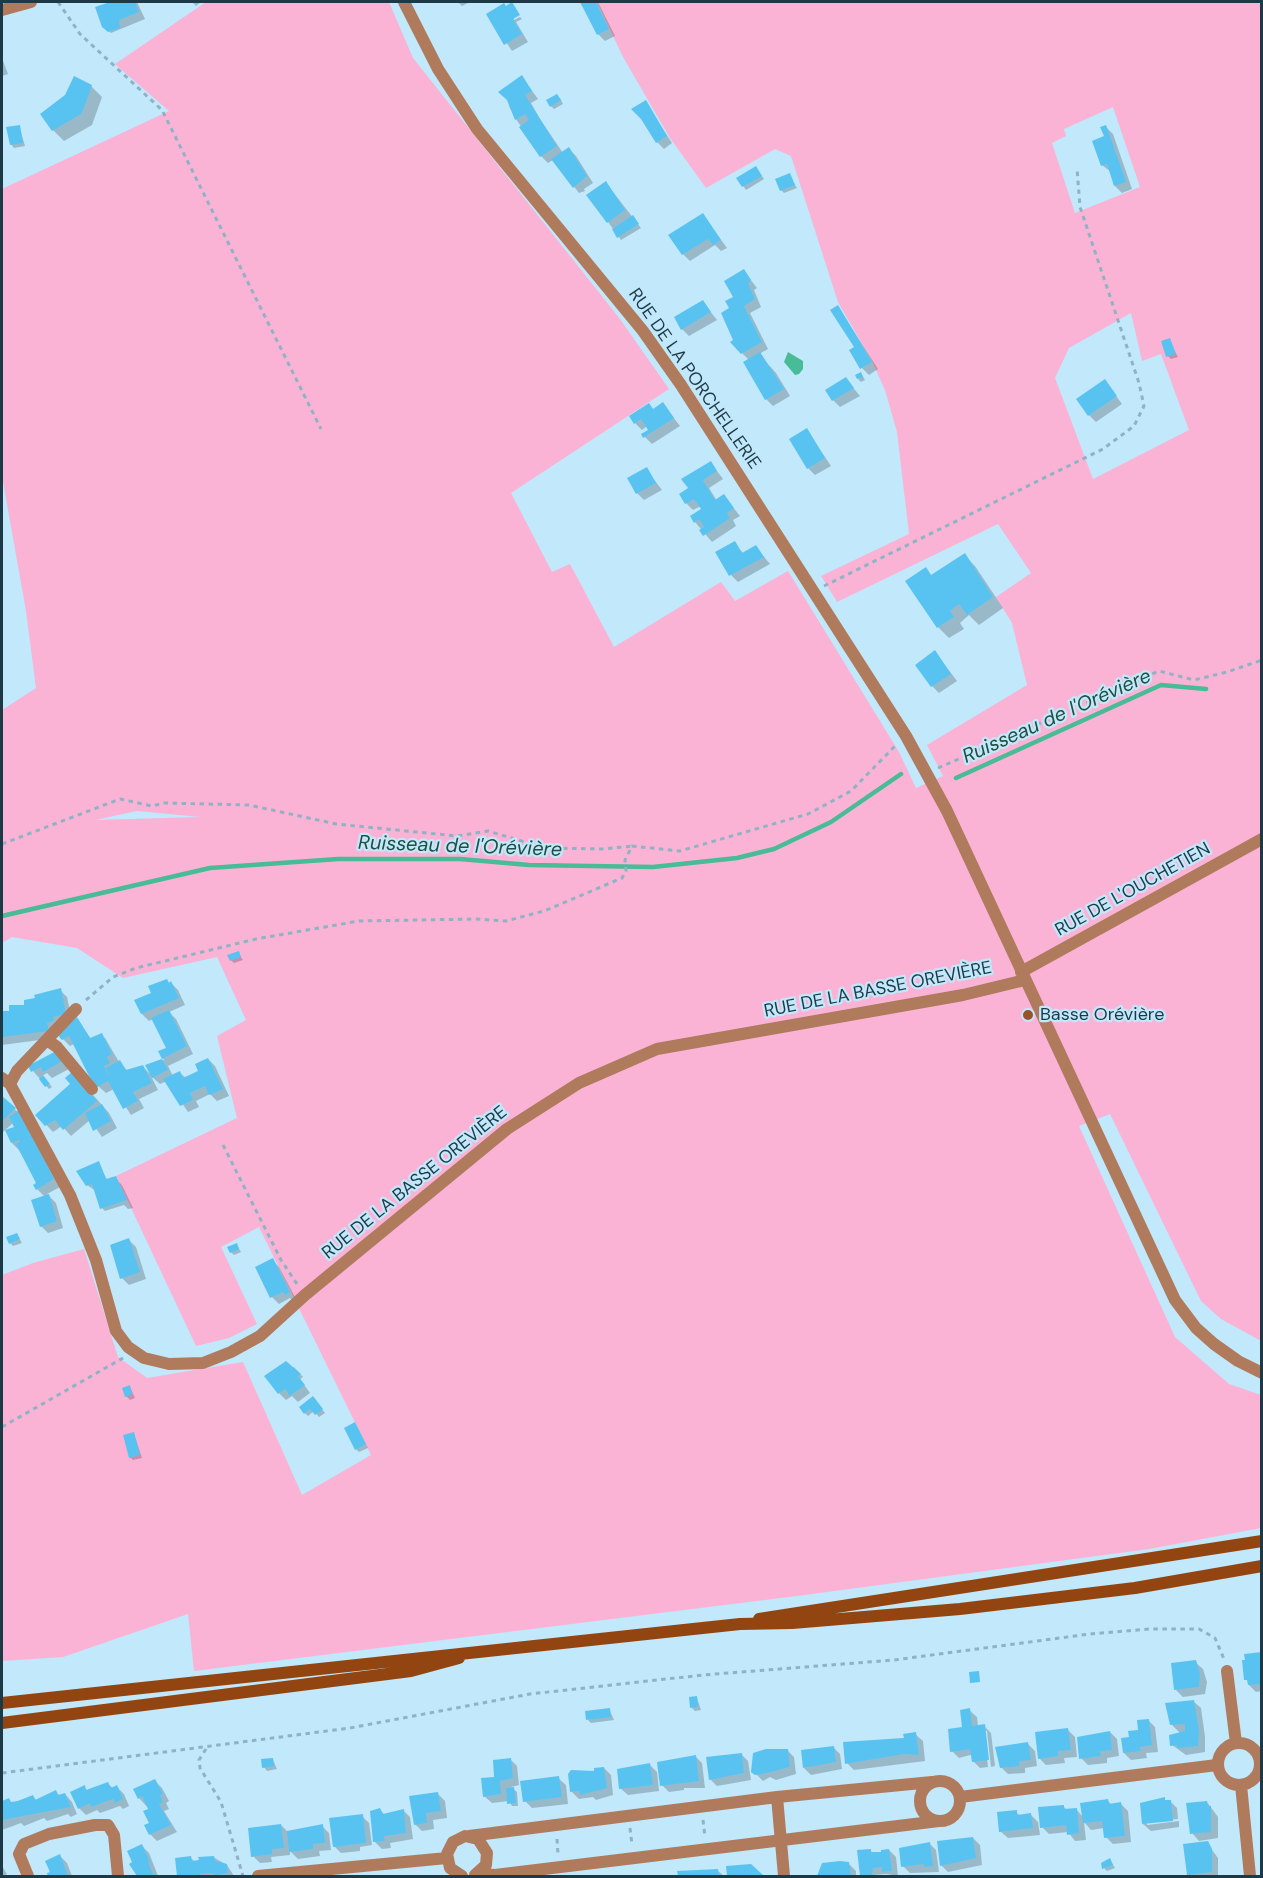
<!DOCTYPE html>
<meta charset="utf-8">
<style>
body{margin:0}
#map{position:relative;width:1263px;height:1878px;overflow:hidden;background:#c1e8fb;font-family:"DM Sans",sans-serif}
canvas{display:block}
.frame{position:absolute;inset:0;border:3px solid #1e3946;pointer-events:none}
</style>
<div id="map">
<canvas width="1263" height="1878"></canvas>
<div class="frame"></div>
</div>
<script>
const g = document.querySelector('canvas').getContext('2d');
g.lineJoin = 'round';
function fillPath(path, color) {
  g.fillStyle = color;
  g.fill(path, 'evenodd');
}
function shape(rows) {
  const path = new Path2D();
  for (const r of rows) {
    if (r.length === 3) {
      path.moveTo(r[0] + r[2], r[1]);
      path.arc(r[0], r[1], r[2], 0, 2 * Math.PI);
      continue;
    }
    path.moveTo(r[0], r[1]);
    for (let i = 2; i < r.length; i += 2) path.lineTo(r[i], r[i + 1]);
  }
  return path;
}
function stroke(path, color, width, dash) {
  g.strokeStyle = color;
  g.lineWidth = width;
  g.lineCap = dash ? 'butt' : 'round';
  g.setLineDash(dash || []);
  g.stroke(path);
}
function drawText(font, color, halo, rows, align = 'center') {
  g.font = font + ' "DM Sans",sans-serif';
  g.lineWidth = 4.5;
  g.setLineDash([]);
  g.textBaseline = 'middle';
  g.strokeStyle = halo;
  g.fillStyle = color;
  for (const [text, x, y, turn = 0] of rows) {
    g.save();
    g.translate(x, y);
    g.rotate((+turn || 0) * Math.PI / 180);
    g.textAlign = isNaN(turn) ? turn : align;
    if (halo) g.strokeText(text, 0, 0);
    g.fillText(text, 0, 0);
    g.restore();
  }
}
const green = shape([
 [206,2,389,2,413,58,620,319,669,389,511,493,552,572,570,564,614,647,721,582,735,601,788,571,899,752,916,788,943,776,927,745,1027,685,1012,623,996,597,1031,573,998,524,837,602,821,576,909,534,897,432,885,390,872,361,838,302,791,156,775,149,706,188,670,138,623,57,597,2,1261,2,1261,1341,1221,1319,1201,1301,1110,1114,1079,1126,1175,1337,1229,1384,1261,1395,1261,1528,1149,1549,797,1596,194,1671,188,1614,63,1657,2,1661,2,1275,33,1263,84,1249,118,1357,147,1378,243,1362,302,1495,371,1455,259,1227,221,1247,257,1324,229,1338,196,1346,116,1176,237,1118,217,1036,246,1020,217,957,123,978,77,948,12,937,2,943,2,710,36,688,26,611,2,476,2,189,169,111,115,64],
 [1113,107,1140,187,1075,213,1052,143,1066,136,1064,129],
 [1131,313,1142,361,1161,354,1189,430,1093,479,1055,378,1069,348],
 [137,811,200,817,201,817,95,820]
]);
const water = shape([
 [788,352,803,361,803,369,799,374,795,375,784,362]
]);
const shadow = shape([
 [116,2,137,2,145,19,111,33,104,26,97,8],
 [192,2,201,2,196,6],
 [458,2,470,2,462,6],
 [582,2,598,2,615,36,605,41,598,34],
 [488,15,514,17,514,20,520,17,522,19,516,22,528,42,512,51],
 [2,58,8,74,2,76],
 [522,77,538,99,531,103,540,119,563,153,569,149,576,156,593,183,584,189,585,191,579,193,553,160,548,163,541,156,516,119,509,106],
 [91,86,102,97,92,125,64,141,53,130],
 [560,98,563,104,554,109,551,106],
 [655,117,672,143,664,149,657,142],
 [19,126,25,146,14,148,11,144],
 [1106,127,1113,134,1132,189,1122,193,1115,186,1111,172,1102,165],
 [758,171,764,179,746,190,738,178],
 [789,175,797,188,784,193,781,190],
 [606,183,641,228,621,240,608,222],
 [703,215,727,248,721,251,715,245,690,261,683,254],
 [744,271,757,288,754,290,761,307,750,313,768,349,759,354,776,373,790,396,773,406,766,399,749,360,732,343,735,341,731,309],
 [703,302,717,320,689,336,682,329],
 [844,316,878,369,869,375,862,368],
 [1169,340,1178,357,1171,359,1168,356],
 [861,373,865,380,861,382,858,379],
 [846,379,860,396,840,407,833,400],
 [1105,381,1122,404,1096,422,1089,415],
 [663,404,680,426,652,444,643,435,650,431,647,426,642,430,635,423,649,405,654,410],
 [807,430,831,466,815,475,808,468],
 [711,463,723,479,709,488,717,501,724,496,740,516,733,520,736,526,712,542,695,522,703,509,701,506,693,510,686,503,690,489],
 [646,469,662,490,644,500,637,493],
 [734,543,744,554,756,547,770,564,738,582,731,575],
 [964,555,975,566,1003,608,979,625,969,615,960,623,964,629,949,638,938,627,926,569,932,576],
 [935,652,957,681,939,693,932,686],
 [238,953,243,960,234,963,231,960],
 [162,982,171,983,178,990,185,1005,169,1012,176,1019,193,1054,168,1066,173,1076,180,1073,186,1078,200,1072,208,1059,215,1066,229,1096,217,1101,210,1094,196,1101,199,1107,188,1112,167,1081,160,1084,151,1076,158,1090,139,1099,144,1108,131,1115,114,1089,106,1093,98,1086,74,1044,70,1046,63,1039,77,1019,91,1039,101,1035,105,1038,119,1062,128,1071,143,1067,151,1075,147,1066,164,1060,160,1052,168,1048,153,1019,149,1021,142,1014,136,1001,152,994],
 [60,990,67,997,72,1021,55,1038,2,1045,2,1013,11,1012],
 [56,1053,69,1069,52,1078,47,1073,42,1076,52,1087,49,1089,33,1071],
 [80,1080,109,1113,117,1128,102,1137,90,1120,71,1136,62,1126,53,1132,37,1115],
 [2,1098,19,1113,60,1187,47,1194,56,1203,63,1228,48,1233,41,1226,45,1197,37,1189,38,1184,19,1150,12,1143,16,1127,13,1123,3,1132,2,1130],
 [99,1163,107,1180,115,1178,122,1185,133,1208,128,1209,124,1205,105,1211,102,1208,96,1191,87,1185],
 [17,1235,22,1243,13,1246,10,1243],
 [129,1240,136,1247,146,1279,129,1285,122,1278],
 [237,1245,241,1252,234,1255,231,1252],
 [272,1260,279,1267,296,1299,293,1301,290,1298,279,1304,272,1297],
 [294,1367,303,1377,300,1379,310,1393,298,1402,292,1396,286,1400,279,1393],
 [130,1387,135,1398,130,1400,126,1396],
 [316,1401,325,1413,319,1417,314,1411,308,1416,305,1413],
 [355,1424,368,1448,359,1452,356,1449],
 [134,1434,142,1458,133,1460,130,1457],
 [1262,1654,1262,1691,1256,1692,1249,1685],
 [1195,1662,1203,1669,1207,1682,1205,1694,1183,1697,1176,1690],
 [697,1698,701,1710,695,1711,692,1708],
 [1193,1701,1201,1708,1205,1737,1205,1752,1186,1755,1172,1745,1180,1733,1172,1725],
 [609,1709,614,1720,591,1723,588,1720],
 [969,1710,977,1717,978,1726,984,1726,991,1733,995,1766,991,1767,987,1731,984,1731,988,1767,980,1768,973,1761,974,1754,959,1758,952,1751],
 [1148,1720,1155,1727,1158,1752,1146,1753,1147,1758,1131,1760,1124,1753,1130,1738],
 [1068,1730,1075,1737,1077,1757,1064,1758,1065,1763,1046,1765,1039,1758],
 [1110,1732,1117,1739,1119,1756,1107,1758,1107,1763,1088,1765,1081,1758],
 [915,1734,923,1741,925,1761,854,1770,847,1763],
 [1028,1744,1035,1751,1037,1766,1025,1768,1025,1773,1008,1774,1001,1767],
 [833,1747,840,1754,842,1769,811,1775,804,1768],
 [787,1750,794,1757,796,1774,776,1780,770,1777,763,1781,753,1771],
 [741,1754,748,1761,751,1780,717,1786,710,1779],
 [695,1756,702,1763,705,1788,684,1788,684,1790,669,1792,662,1785],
 [510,1759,517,1766,519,1785,511,1787,517,1792,518,1806,512,1806,509,1801,492,1803,484,1796],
 [273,1760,277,1769,267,1771,264,1767],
 [650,1765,657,1772,659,1791,628,1795,620,1788],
 [604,1768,611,1775,613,1795,596,1800,593,1797,579,1799,572,1792],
 [558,1778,566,1785,568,1804,532,1808,525,1801],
 [155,1781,162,1788,169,1801,166,1803,169,1809,164,1811,177,1832,157,1841,150,1834,150,1810,139,1798],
 [108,1784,113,1788,117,1787,124,1794,129,1806,123,1809,120,1806,100,1813,97,1810,86,1815,79,1808,84,1787,88,1791],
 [56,1792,60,1796,65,1794,72,1802,77,1814,71,1817,68,1814,47,1821,44,1818,24,1826,21,1823,2,1830,2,1802,9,1800,12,1803,33,1796,37,1801],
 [438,1794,445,1801,447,1818,433,1820,434,1829,422,1831,415,1824],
 [1108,1801,1112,1805,1121,1804,1128,1811,1131,1842,1113,1844,1106,1837,1104,1828,1091,1830,1084,1822,1086,1840,1075,1841,1068,1832,1049,1834,1042,1827,1063,1806,1067,1810,1076,1809,1083,1817],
 [1170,1801,1177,1808,1178,1819,1147,1822,1147,1825,1179,1821,1179,1827,1151,1831,1143,1824],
 [1207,1802,1218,1817,1218,1838,1199,1841,1192,1833],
 [380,1810,385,1815,403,1810,410,1817,413,1839,390,1843,391,1848,382,1849,375,1842],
 [1016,1812,1020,1816,1031,1815,1038,1822,1040,1835,1008,1838,1000,1831],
 [362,1816,369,1823,372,1845,360,1847,360,1851,341,1853,334,1846],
 [281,1825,288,1832,322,1826,329,1833,331,1850,319,1851,320,1856,298,1859,290,1851,290,1855,271,1857,272,1862,260,1863,253,1856],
 [973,1838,980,1845,982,1865,948,1872,941,1865],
 [929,1843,936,1850,939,1872,910,1873,903,1866],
 [1207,1843,1218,1858,1218,1876,1190,1876,1188,1875],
 [142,1846,149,1853,158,1876,138,1876,129,1852],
 [870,1850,873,1853,883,1854,889,1850,896,1857,898,1876,886,1874,862,1876],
 [60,1856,67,1863,72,1876,51,1876,47,1862],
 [213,1857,227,1865,234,1876,178,1876,191,1858,195,1862],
 [1110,1860,1115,1868,1107,1871,1104,1868],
 [849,1864,856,1871,856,1876,819,1876,823,1865],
 [2,1866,7,1874,3,1876,2,1876],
 [718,1871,724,1876,679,1876,679,1873]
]);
const stream = shape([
 [956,778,1161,685,1206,689],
 [2,916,210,868,338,859,460,859,529,865,653,867,737,858,774,849,831,822,901,774]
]);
const building = shape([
 [110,2,135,2,139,12,119,20,120,28,108,32,102,27,95,7],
 [512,2,520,15,513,19,522,34,504,45,486,14,504,3,506,6],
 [580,2,596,2,609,29,597,35],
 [522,75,532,91,525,95,557,146,540,157,519,127,529,120,525,114,515,120,507,100,498,92],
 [74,76,92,85,85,105,81,114,52,131,40,114,65,95],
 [557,94,561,100,550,107,546,100],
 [646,100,667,136,656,143,641,119,631,109],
 [20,125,23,143,10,145,6,127],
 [1106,125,1126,182,1114,186,1107,164,1101,166,1092,141,1104,136,1100,127],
 [569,147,587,176,573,188,551,159],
 [756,166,762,176,742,187,736,178],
 [790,173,795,185,780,191,775,179],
 [606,181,625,210,607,223,586,195],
 [703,213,721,240,713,245,708,239,682,255,668,235],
 [633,215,639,224,617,238,612,229],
 [744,269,751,280,748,283,755,299,744,306,762,342,741,354,730,342,733,340,721,313,729,308,725,301,733,297,724,281],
 [703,300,711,312,681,330,674,317],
 [838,305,872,362,860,369,849,350,854,347,830,310],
 [1170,338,1176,354,1166,357,1161,341],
 [760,352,784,389,765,400,743,362],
 [861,372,863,377,857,379,855,375],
 [846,377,854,388,832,401,825,390],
 [1105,379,1117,396,1088,416,1076,399],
 [663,402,674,418,643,438,641,434,648,430,641,419,634,424,629,416,649,403,653,409],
 [807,428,825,458,807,469,789,439],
 [711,461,717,471,703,480,715,500,724,494,734,508,727,513,730,518,703,536,699,530,704,527,699,519,694,523,690,516,701,509,694,499,685,504,679,494,688,488,681,479],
 [647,467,656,483,636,494,627,478],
 [735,541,742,553,756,545,764,557,729,576,715,552],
 [965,553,993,597,967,615,959,604,950,611,954,617,937,628,905,581,926,567,931,575],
 [935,650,951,674,931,687,915,665],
 [239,951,241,957,230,961,227,955],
 [167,979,169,983,171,981,179,998,141,1014,134,1000,151,993,148,986],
 [61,988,66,1014,53,1017,54,1021,47,1023,49,1031,2,1037,2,1011,9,1011,9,1005,24,1005,24,1000,35,998,34,995],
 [169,1010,187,1046,162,1059,158,1051,166,1048,151,1018],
 [77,1017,90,1038,102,1033,112,1054,107,1057,110,1063,104,1066,110,1078,106,1068,120,1060,126,1070,143,1065,152,1083,133,1092,138,1101,123,1109,108,1081,97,1087,89,1076,69,1036,62,1040,60,1038,58,1034],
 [56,1051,63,1061,43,1072,41,1067,31,1072,28,1066],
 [208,1058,223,1089,209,1095,205,1086,190,1093,193,1100,180,1106,163,1079,180,1071,183,1078,198,1071,195,1064],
 [162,1059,168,1070,152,1078,145,1065],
 [73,1071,97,1101,63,1130,55,1120,45,1126,35,1115,70,1084,65,1078],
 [43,1075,50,1084,45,1087,39,1079],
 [2,1096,16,1108,2,1121],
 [102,1104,111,1121,93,1131,85,1113],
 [19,1110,54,1179,36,1190,33,1185,36,1183,16,1144,20,1142,19,1140,11,1143,5,1130,14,1127,9,1117],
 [99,1161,106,1179,116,1176,127,1200,100,1209,92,1184,86,1186,76,1171],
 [49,1194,57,1221,40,1227,31,1200],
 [17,1233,20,1239,9,1244,6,1237],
 [129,1238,140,1272,120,1279,110,1245],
 [237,1243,239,1249,230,1253,227,1247],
 [273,1258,290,1292,285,1295,283,1292,270,1298,255,1267],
 [286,1361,301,1374,298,1376,305,1385,290,1396,285,1389,278,1394,264,1376],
 [130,1385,132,1395,125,1397,122,1388],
 [313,1396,323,1409,315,1415,310,1409,304,1414,299,1407],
 [355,1422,366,1444,355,1450,344,1428],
 [134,1432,140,1455,129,1458,123,1435],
 [1262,1652,1262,1684,1248,1685,1247,1680,1244,1680,1242,1660,1245,1660,1244,1654],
 [1196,1660,1200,1674,1199,1687,1174,1690,1171,1663],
 [979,1671,980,1682,970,1683,969,1672],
 [697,1696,698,1707,690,1708,689,1697],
 [1194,1700,1199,1730,1198,1746,1177,1748,1177,1745,1170,1746,1169,1735,1185,1731,1185,1724,1170,1725,1165,1703],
 [610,1708,611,1717,586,1720,585,1711],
 [970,1708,972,1726,985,1724,989,1760,972,1762,970,1749,950,1752,948,1729,962,1727,960,1710],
 [1149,1719,1152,1745,1140,1747,1141,1751,1123,1753,1121,1738,1129,1737,1128,1731,1138,1730,1137,1720],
 [1068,1728,1071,1750,1058,1751,1058,1756,1038,1759,1035,1732],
 [1110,1731,1112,1750,1100,1751,1101,1756,1079,1759,1077,1737],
 [916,1732,919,1755,904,1754,845,1764,843,1742,904,1738,903,1734],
 [1028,1742,1031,1760,1019,1761,1019,1766,1000,1768,995,1747],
 [834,1746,836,1762,803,1768,801,1750],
 [766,1749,788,1749,790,1767,767,1773,755,1775,751,1772,753,1753],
 [742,1753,744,1773,709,1780,706,1757],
 [696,1755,699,1781,660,1786,657,1762],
 [273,1758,274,1766,262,1768,261,1759],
 [511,1758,513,1778,500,1781,501,1794,483,1797,481,1778,494,1777,493,1760],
 [650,1763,653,1785,619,1789,617,1769],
 [604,1767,607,1788,580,1795,580,1791,570,1792,568,1774,571,1770,594,1771,594,1768],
 [559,1776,562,1797,523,1802,520,1781],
 [155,1779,163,1794,160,1795,163,1802,159,1804,171,1825,149,1835,144,1825,149,1823,143,1811,148,1809,142,1796,138,1799,133,1789],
 [108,1782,111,1788,117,1785,123,1799,115,1803,113,1799,91,1807,90,1803,78,1809,70,1792,85,1785,86,1790],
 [514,1787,516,1803,507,1804,506,1788],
 [56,1790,58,1795,65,1793,71,1807,2,1820,2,1801,9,1798,11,1802,18,1801,33,1795,35,1800],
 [438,1792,441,1811,426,1813,427,1823,414,1825,409,1796],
 [1165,1797,1165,1800,1171,1800,1173,1821,1142,1824,1140,1803],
 [1108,1799,1109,1804,1121,1802,1125,1836,1104,1838,1102,1821,1083,1823,1080,1803],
 [1207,1801,1208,1806,1211,1806,1211,1832,1190,1834,1186,1803],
 [1064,1805,1064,1809,1077,1808,1079,1833,1067,1835,1066,1825,1040,1828,1038,1807],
 [380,1808,383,1814,404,1809,406,1833,384,1836,385,1841,373,1842,370,1811],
 [1017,1810,1017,1815,1031,1813,1033,1828,999,1832,997,1812],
 [363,1814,366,1843,333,1847,329,1818],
 [281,1824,284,1848,272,1849,272,1854,251,1857,248,1828],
 [323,1824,325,1843,313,1844,313,1849,289,1852,287,1831],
 [973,1837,976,1858,940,1866,937,1841],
 [1208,1841,1212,1849,1212,1872,1187,1875,1183,1844],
 [930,1842,933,1866,924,1867,924,1864,901,1867,899,1848],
 [142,1844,150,1862,148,1863,154,1876,137,1876,129,1864,132,1862,127,1851],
 [871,1849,871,1852,881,1852,881,1850,889,1849,892,1871,882,1872,882,1867,873,1868,872,1875,860,1876,857,1850],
 [60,1854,68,1876,48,1876,47,1873,50,1872,45,1861],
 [191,1856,192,1861,199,1860,198,1857,214,1856,215,1861,227,1864,228,1873,214,1876,213,1873,200,1874,200,1876,177,1876,175,1858],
 [1110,1858,1113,1865,1102,1869,1101,1863],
 [840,1861,849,1862,851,1876,817,1876,822,1863],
 [751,1864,764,1876,727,1876,726,1866],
 [718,1869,719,1876,678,1876,677,1871]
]);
const path = shape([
 [58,2,80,34,162,110,321,429],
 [824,586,1103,449,1134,426,1144,406,1139,383,1080,207,1077,168],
 [938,768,1159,671,1194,680,1227,672,1262,660],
 [2,844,120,799,152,806,164,803,249,805,336,824,457,836,488,831,545,848,604,849,632,846],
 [86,1000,113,977,136,968,256,939,359,921,476,919,506,921,544,911,622,878,626,871,625,860,632,846,680,851,808,814,851,791,895,746],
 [223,1145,281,1260,297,1284],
 [2,1427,123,1358],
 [206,1749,199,1760,200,1768,221,1802,243,1876],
 [2,1773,350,1728,530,1694,703,1675,894,1660,1090,1634,1149,1629,1199,1629,1215,1638,1224,1659],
 [703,1820,705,1837],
 [630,1828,632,1845],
 [557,1839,558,1854]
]);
const minor = shape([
 [2,10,31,2],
 [1021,972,1262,839],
 [47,1040,57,1047,92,1089],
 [2,1078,10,1084,70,1195,96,1260,116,1331,128,1347,144,1358,169,1364,203,1363,231,1352,260,1336,305,1295,507,1129,579,1083,657,1049,963,995,1025,980],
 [10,1084,17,1071,76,1009],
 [1227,1671,1236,1743],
 [1239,1764,21],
 [940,1801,20],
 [1241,1785,1250,1876],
 [777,1797,784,1876],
 [960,1797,1217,1765],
 [469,1836,777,1797,932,1782],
 [28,1876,19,1854,24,1844,49,1834,95,1825,108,1825,114,1835,118,1876],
 [258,1876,447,1858],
 [462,1876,450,1868,447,1854,453,1842,465,1836,478,1839,487,1853,486,1865,475,1875],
 [479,1876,478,1874,495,1875,939,1821]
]);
const tertiary = shape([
 [404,2,438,69,477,129,643,331,681,385,906,736,947,811,1175,1300,1196,1328,1214,1344,1238,1361,1262,1373]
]);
const secondary = shape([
 [759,1619,1262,1541],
 [2,1703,740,1624,792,1623,960,1609,1135,1588,1262,1566],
 [2,1723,411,1671,459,1658]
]);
const markers = [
 [1028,1015,6,"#985229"]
];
const streetNames = [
 ["RUE DE LA PORCHELLERIE",694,379,55],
 ["RUE DE L'OUCHETIEN",1133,890,-29],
 ["RUE DE LA BASSE OREVIÈRE",878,990,-11],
 ["RUE DE LA BASSE OREVIÈRE",415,1183,-39]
];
const poiNames = [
 ["Basse Orévière",1040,1015]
];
const waterNames = [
 ["Ruisseau de l'Orévière",1057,717,-24],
 ["Ruisseau de l'Orévière",460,847,2]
];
fillPath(green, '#fab3d5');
fillPath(water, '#48bb97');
fillPath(shadow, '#0003');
stroke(stream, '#48bb97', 4.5);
fillPath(building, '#58c3f1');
stroke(path, '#8fb3c4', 3, [4.5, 4.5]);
stroke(minor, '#b07a5d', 12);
stroke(tertiary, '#b07a5d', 12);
stroke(secondary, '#934511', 12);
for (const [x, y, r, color] of markers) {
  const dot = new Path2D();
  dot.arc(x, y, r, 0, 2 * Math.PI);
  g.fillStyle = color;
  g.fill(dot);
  stroke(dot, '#c1e8fb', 2);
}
drawText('18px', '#1e3946', '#c1e8fb', streetNames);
drawText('18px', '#1e3946', '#c1e8fb', poiNames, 'left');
drawText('italic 20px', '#215041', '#c1e8fb', waterNames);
</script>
